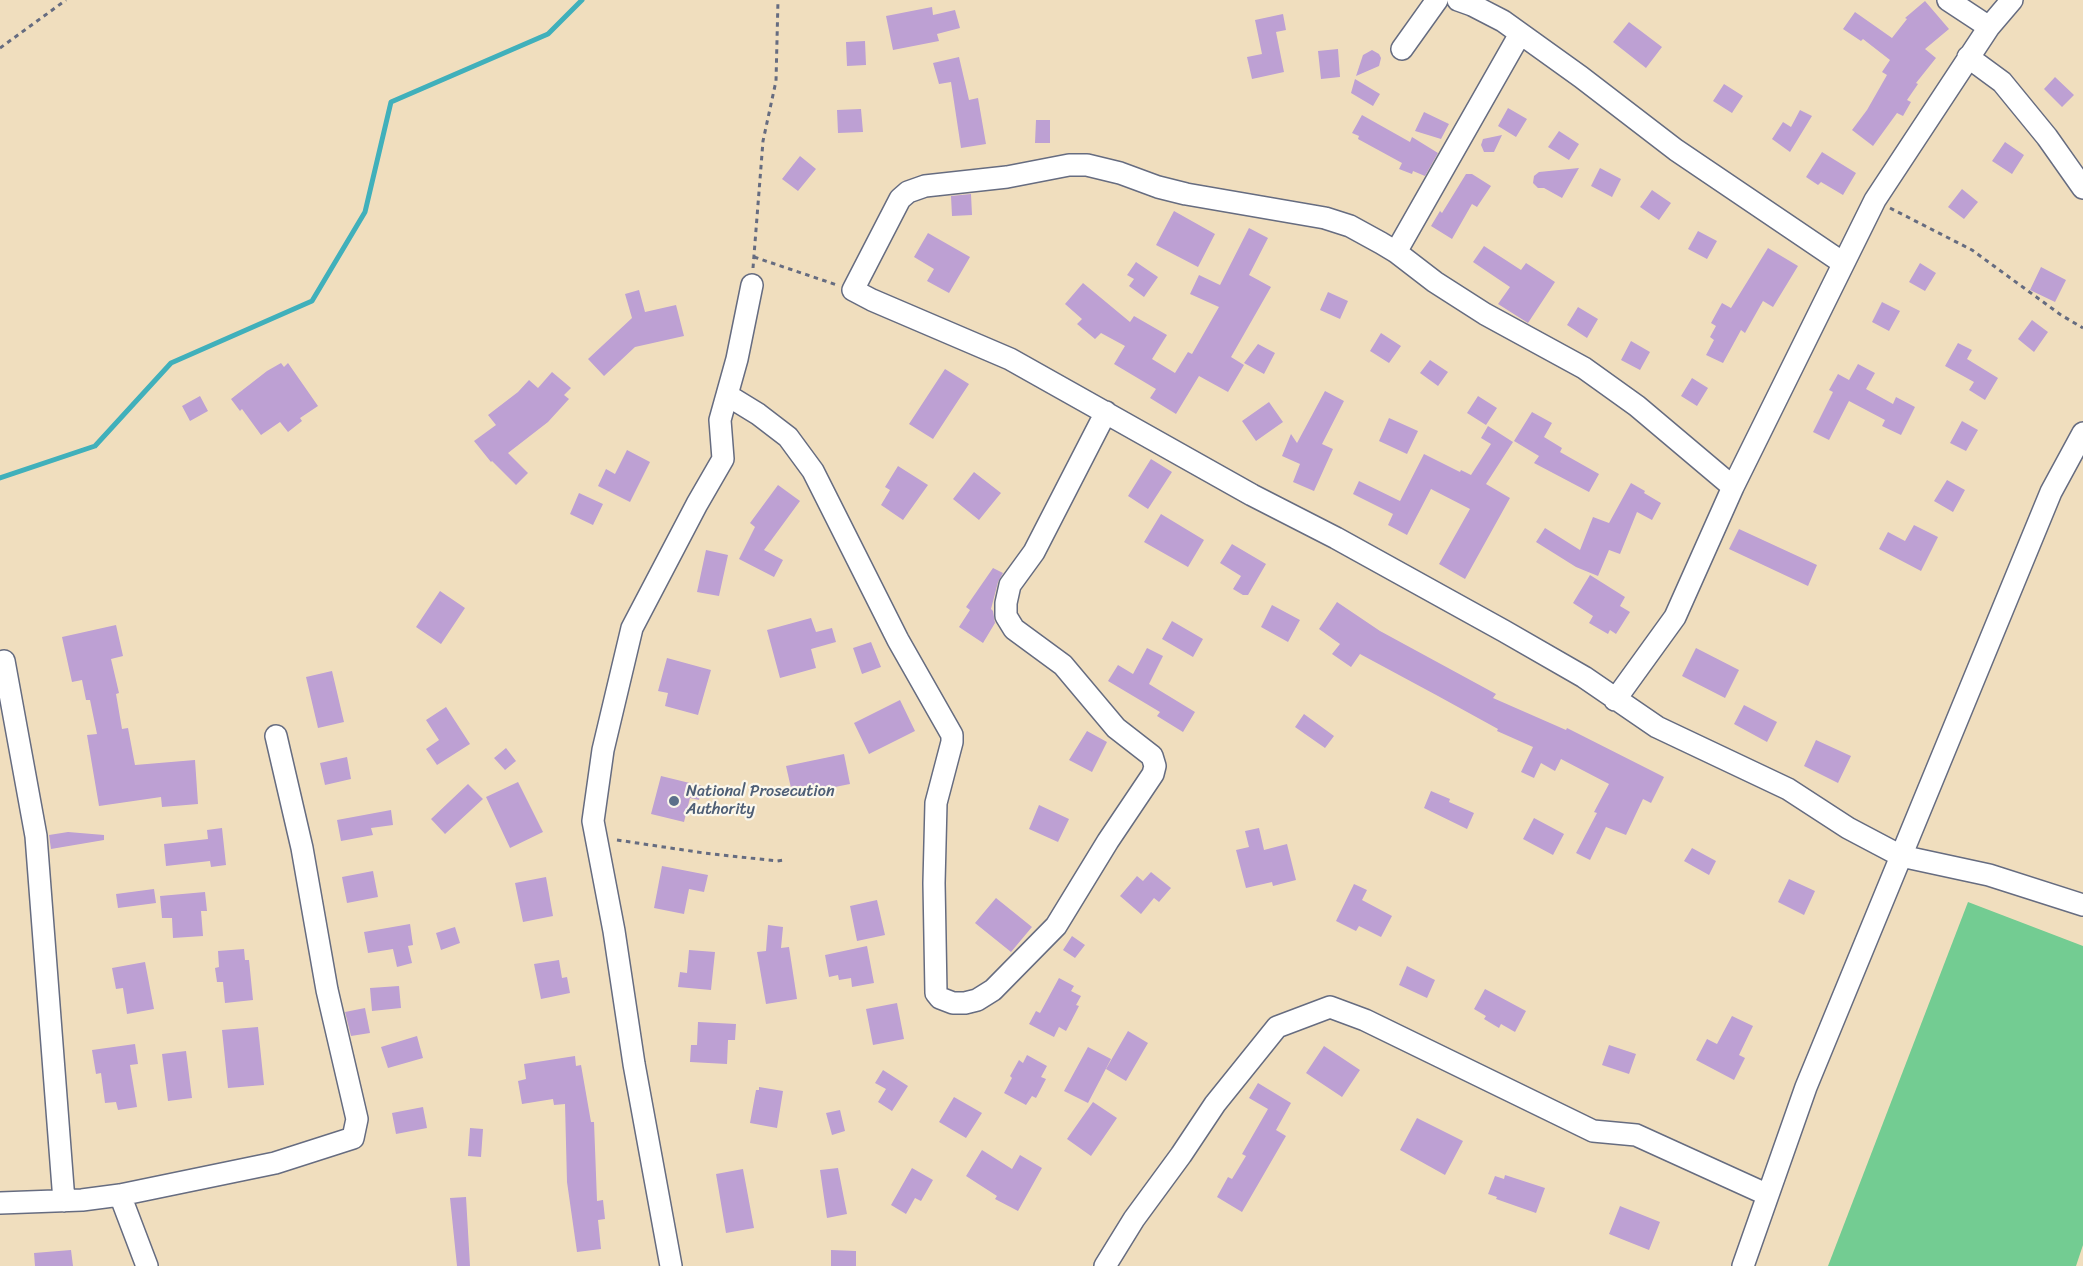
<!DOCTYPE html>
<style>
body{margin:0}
canvas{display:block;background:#f0debe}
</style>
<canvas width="2083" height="1266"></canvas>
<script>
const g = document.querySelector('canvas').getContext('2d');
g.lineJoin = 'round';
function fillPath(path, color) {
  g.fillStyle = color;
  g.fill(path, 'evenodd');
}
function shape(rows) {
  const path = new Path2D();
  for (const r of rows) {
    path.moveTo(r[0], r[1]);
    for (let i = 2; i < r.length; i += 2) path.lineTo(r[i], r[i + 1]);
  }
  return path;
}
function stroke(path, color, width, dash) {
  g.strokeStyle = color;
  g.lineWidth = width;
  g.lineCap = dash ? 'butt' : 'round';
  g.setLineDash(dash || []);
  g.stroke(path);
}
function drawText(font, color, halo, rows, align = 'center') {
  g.font = font + ' Sriracha,sans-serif';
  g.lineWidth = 4.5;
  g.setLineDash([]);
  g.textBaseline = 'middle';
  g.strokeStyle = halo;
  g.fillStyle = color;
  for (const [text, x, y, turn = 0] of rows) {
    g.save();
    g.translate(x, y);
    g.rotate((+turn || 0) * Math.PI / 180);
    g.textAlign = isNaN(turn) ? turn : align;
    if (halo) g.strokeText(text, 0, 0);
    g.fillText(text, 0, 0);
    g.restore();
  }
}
const green = shape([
 [1968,902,2083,946,2083,1245,2076,1266,1828,1266]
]);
const stream = shape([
 [0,478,95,446,171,363,312,301,365,212,391,102,548,34,582,0]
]);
const building = shape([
 [1925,1,1949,29,1925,49,1936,58,1916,83,1918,84,1907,100,1911,102,1903,116,1897,113,1873,146,1852,130,1867,110,1887,75,1882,72,1890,60,1863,39,1861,41,1843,29,1855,12,1892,38,1907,19,1905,18],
 [932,7,933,15,955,10,960,28,937,34,939,41,893,50,886,16],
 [1283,14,1286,30,1276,32,1284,72,1252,79,1247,57,1262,54,1255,20],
 [1629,22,1662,47,1646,68,1613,42],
 [865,41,866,65,847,66,846,42],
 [1338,49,1340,77,1321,79,1318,51],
 [1372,50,1379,54,1381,58,1379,66,1356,76,1363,55],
 [959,57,969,100,978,98,986,144,961,148,951,82,939,84,933,63],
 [2055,77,2074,95,2062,107,2044,89],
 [1355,79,1380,94,1373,106,1351,93],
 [1724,84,1743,96,1732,113,1713,101],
 [1508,108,1527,119,1516,137,1498,126],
 [861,109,863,132,838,133,837,110],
 [1800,110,1812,116,1790,152,1772,139,1783,122,1791,127],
 [1424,112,1449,124,1441,139,1415,131],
 [1362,115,1410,142,1412,137,1438,153,1425,176,1413,171,1412,174,1399,169,1402,163,1358,139,1359,136,1352,133],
 [1036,120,1050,120,1050,143,1035,143],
 [1559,131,1579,144,1569,160,1548,147],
 [1502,135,1494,152,1484,152,1481,145,1483,139],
 [2005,142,2024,155,2012,174,1992,161],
 [1822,152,1856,173,1843,195,1821,182,1818,185,1806,177],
 [800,156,816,169,798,191,782,179],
 [1579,168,1562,198,1544,188,1538,188,1533,183,1534,176,1539,172],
 [1600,168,1621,179,1612,197,1591,186],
 [1466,174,1472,174,1491,186,1477,207,1472,204,1452,239,1431,226,1440,211,1442,213],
 [1962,189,1978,202,1964,219,1948,207],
 [1652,190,1671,203,1659,220,1640,207],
 [971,194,972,215,952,216,951,196],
 [1174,211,1215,234,1198,267,1156,245],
 [1249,228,1268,238,1249,275,1271,287,1231,357,1244,365,1228,392,1199,376,1176,414,1150,398,1156,389,1114,364,1125,346,1101,333,1095,339,1077,324,1082,319,1065,304,1083,283,1130,322,1134,316,1167,335,1152,359,1175,373,1188,352,1192,354,1219,307,1190,294,1199,275,1220,285],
 [1698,231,1717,241,1707,259,1688,249],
 [928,233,970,257,949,293,927,281,934,269,914,257],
 [1484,246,1521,270,1526,263,1555,282,1528,323,1498,304,1510,287,1473,262],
 [1768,248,1798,266,1773,307,1763,301,1745,333,1741,330,1723,363,1706,355,1714,340,1710,337,1716,326,1711,323,1722,303,1731,308],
 [1136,262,1158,277,1144,297,1129,286,1134,279,1127,275],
 [1920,263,1936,273,1925,291,1909,282],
 [2041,267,2066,280,2055,302,2030,290],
 [639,290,645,312,676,305,684,336,635,347,604,376,588,359,632,318,625,294],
 [1328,292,1348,301,1340,319,1320,310],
 [1882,302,1900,311,1889,331,1872,322],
 [1578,307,1598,319,1587,338,1567,325],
 [2032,320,2048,332,2034,352,2018,339],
 [1381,333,1401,346,1389,363,1370,351],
 [1631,341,1650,352,1640,370,1621,360],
 [1958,343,1972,350,1967,359,1998,378,1985,400,1969,390,1974,382,1945,366],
 [1258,344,1275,353,1264,374,1244,363],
 [1430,360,1448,372,1438,386,1420,373],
 [281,363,284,367,288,363,318,406,300,418,302,421,288,432,280,422,261,435,242,409,240,411,231,399,267,371],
 [1858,364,1875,373,1866,389,1893,404,1896,397,1915,407,1901,435,1882,426,1885,420,1849,401,1829,440,1813,432,1833,392,1829,390,1838,374,1849,380],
 [945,369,969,384,933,439,909,424],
 [552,372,571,388,564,395,569,399,548,422,508,453,528,473,516,485,492,461,491,462,474,441,496,425,488,415,518,392,529,380,538,388],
 [1692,378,1708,388,1697,406,1681,396],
 [1325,391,1344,401,1322,444,1333,449,1314,491,1293,482,1300,464,1282,456,1291,434,1297,443],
 [200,396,208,411,190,421,182,406],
 [1478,396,1497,408,1486,425,1467,413],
 [1269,402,1283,422,1256,441,1242,421],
 [1532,412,1552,423,1544,437,1562,448,1560,452,1599,474,1589,492,1534,463,1539,456,1514,441],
 [1389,418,1418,431,1407,454,1379,441],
 [1962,421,1978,430,1966,451,1950,443],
 [1488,426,1513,442,1486,484,1510,498,1465,579,1439,564,1470,509,1431,489,1407,535,1388,525,1393,514,1353,494,1359,481,1400,501,1424,454,1460,472,1461,470,1471,475,1491,444,1481,438],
 [627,450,650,462,630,502,598,486,606,469,615,474],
 [1151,459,1172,472,1148,509,1128,496],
 [898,466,928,485,903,520,881,505,890,490,885,487],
 [974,472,1001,493,979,520,953,499],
 [1947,480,1965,490,1953,512,1934,501],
 [1631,483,1645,491,1644,493,1661,503,1652,520,1637,512,1620,554,1609,550,1598,576,1576,567,1536,542,1545,528,1580,550,1593,517,1609,523],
 [778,485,800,501,764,550,783,560,774,577,739,559,755,527,750,523],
 [579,493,603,504,593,525,570,514],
 [1161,514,1204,540,1188,567,1144,542],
 [1914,525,1938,537,1921,571,1879,549,1888,532,1905,541],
 [1739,529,1817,565,1808,586,1729,549],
 [1232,544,1266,564,1248,595,1243,595,1233,589,1241,576,1220,563],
 [706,550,728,555,719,596,697,592],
 [993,568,1003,573,998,582,991,609,993,611,995,623,983,643,959,627,970,610,966,607],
 [1590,575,1625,597,1620,606,1630,612,1616,634,1610,630,1608,634,1589,623,1593,616,1573,603],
 [440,591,465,608,441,644,416,627],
 [1337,602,1380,631,1496,694,1493,698,1566,730,1567,728,1664,777,1651,803,1643,799,1626,835,1606,827,1590,860,1576,853,1597,813,1594,812,1609,784,1561,759,1555,771,1541,763,1534,778,1521,772,1533,747,1497,731,1498,729,1438,696,1360,654,1351,667,1332,654,1340,644,1319,629],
 [1272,605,1300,620,1288,642,1261,627],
 [811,618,816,632,832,628,836,642,811,649,816,668,780,678,767,630],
 [1172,621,1203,639,1193,657,1162,639],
 [116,625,123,656,111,659,119,693,116,694,122,729,128,728,135,765,195,760,198,804,162,807,161,797,99,806,87,735,97,734,90,700,86,700,82,680,72,682,62,637],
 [871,642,881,667,862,674,853,648],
 [1147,648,1163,656,1149,684,1195,712,1183,732,1157,716,1160,712,1108,681,1118,665,1133,674],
 [1696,648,1739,670,1725,698,1682,676],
 [667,658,711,670,698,715,665,706,668,693,658,691],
 [332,671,344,722,318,728,306,677],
 [900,700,915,731,869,754,854,723],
 [1744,705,1777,722,1767,742,1734,724],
 [446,707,470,744,437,765,426,749,439,740,426,720],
 [1304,714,1334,736,1325,748,1295,727],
 [1087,731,1107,742,1092,772,1069,760],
 [1816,740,1851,756,1838,783,1804,766],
 [506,748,516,761,505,770,494,758],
 [844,754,850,784,800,794,799,786,791,788,786,766],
 [347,757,351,779,325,785,320,763],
 [661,776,702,786,699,800,690,798,684,822,651,814],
 [518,782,543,832,510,848,486,797],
 [468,784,483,799,445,834,431,819],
 [1431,791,1450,799,1449,802,1474,813,1467,829,1424,808],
 [1039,805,1069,819,1058,842,1029,829],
 [391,810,393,825,371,828,373,835,341,841,337,820],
 [1534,818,1564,834,1553,855,1523,839],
 [222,828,226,865,211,867,210,861,166,866,164,844,208,839,207,830],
 [1259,828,1264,850,1287,844,1296,880,1273,886,1272,882,1246,888,1236,850,1249,847,1245,831],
 [68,832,104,835,104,840,51,849,49,835],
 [1692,848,1716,861,1709,875,1684,861],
 [662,866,708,875,704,892,689,889,684,914,654,908],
 [373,871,378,897,347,903,342,877],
 [1151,872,1171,888,1159,902,1154,898,1141,914,1120,896,1137,876,1143,881],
 [546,877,553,916,523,922,515,883],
 [1789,879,1815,891,1804,915,1778,902],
 [1354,884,1367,890,1362,900,1392,916,1381,937,1359,926,1356,931,1336,921],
 [154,889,156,903,118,908,116,894],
 [205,892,207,911,201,911,203,936,173,938,172,918,162,918,160,896],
 [996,898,1032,927,1011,952,975,923],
 [877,900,885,935,857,941,850,906],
 [410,924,413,945,408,946,412,963,397,967,393,949,368,953,364,932],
 [768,925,783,927,781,948,789,947,797,999,766,1004,757,952,766,951],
 [455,927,460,943,441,950,436,933],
 [1072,936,1085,945,1075,958,1063,950],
 [867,946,874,983,852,987,851,978,839,980,838,975,829,977,825,955],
 [244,949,245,960,249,960,253,1000,225,1003,223,982,217,982,215,968,219,967,218,951],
 [689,950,715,952,711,990,678,987,680,972,687,973],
 [559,960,562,978,567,977,570,993,541,999,534,964],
 [145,962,154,1009,127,1014,123,988,116,989,112,968],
 [1407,966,1435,980,1427,998,1399,985],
 [1059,978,1074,986,1071,991,1081,996,1076,1005,1079,1006,1066,1031,1059,1027,1054,1037,1029,1024,1036,1011,1040,1013],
 [399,986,401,1008,372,1011,370,988],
 [1485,989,1526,1011,1515,1032,1501,1024,1499,1028,1484,1019,1486,1016,1474,1009],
 [897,1003,904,1039,873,1045,866,1009],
 [365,1008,370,1033,351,1036,345,1012],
 [1732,1016,1753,1026,1739,1055,1745,1058,1734,1080,1696,1060,1707,1039,1717,1044],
 [698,1022,736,1024,735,1040,728,1040,727,1064,690,1062,691,1045,697,1045],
 [258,1027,264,1085,228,1088,222,1030],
 [1128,1031,1148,1043,1126,1081,1106,1069],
 [417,1036,423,1058,388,1068,381,1047],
 [135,1044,138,1064,130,1065,137,1107,118,1110,116,1102,105,1103,101,1073,96,1074,92,1050],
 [1609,1045,1636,1054,1629,1074,1602,1065],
 [1324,1046,1360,1070,1342,1097,1306,1073],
 [1088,1047,1111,1059,1088,1103,1064,1091],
 [186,1051,192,1098,168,1101,162,1054],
 [1027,1055,1047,1066,1041,1077,1046,1079,1036,1098,1032,1096,1026,1105,1004,1093,1012,1078,1010,1076,1019,1060,1023,1063],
 [575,1056,576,1066,581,1065,591,1122,594,1122,597,1201,603,1200,605,1219,598,1220,601,1249,577,1252,567,1182,565,1104,554,1105,553,1099,522,1104,518,1081,526,1079,524,1064],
 [883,1070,908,1086,892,1111,878,1102,886,1089,875,1083],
 [1258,1083,1291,1103,1276,1130,1286,1136,1242,1212,1217,1197,1228,1177,1232,1179,1246,1156,1242,1154,1268,1109,1249,1098],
 [759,1087,783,1091,777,1128,750,1123,756,1090,759,1090],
 [954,1097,982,1113,966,1138,939,1122],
 [1093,1102,1117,1118,1091,1156,1067,1139],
 [423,1107,427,1128,396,1134,392,1113],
 [840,1110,845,1131,832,1135,826,1113],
 [1417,1118,1463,1141,1445,1175,1400,1150],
 [470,1128,483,1129,481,1157,468,1156],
 [982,1150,1012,1169,1020,1155,1042,1168,1018,1211,995,1199,997,1196,966,1176],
 [838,1168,847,1214,827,1218,820,1170],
 [912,1168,933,1180,921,1201,915,1198,906,1214,891,1205],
 [743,1169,754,1228,726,1233,716,1174],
 [1505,1175,1545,1188,1536,1213,1496,1199,1497,1197,1488,1194,1495,1176,1504,1179],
 [466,1197,470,1266,457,1266,450,1198],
 [1620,1206,1660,1222,1649,1250,1609,1234],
 [71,1250,73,1266,35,1266,34,1253],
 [831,1250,856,1251,856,1266,831,1266]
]);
const path = shape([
 [0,48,66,0],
 [1890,208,1972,250,2061,315,2083,328],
 [754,257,837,285],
 [753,268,763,141,776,81,778,0],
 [617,840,704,853,777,861,784,860]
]);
const minor = shape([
 [1458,0,1472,5,1503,21,1581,77,1676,150,1843,263],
 [1948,0,1989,27],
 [1402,49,1437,0],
 [1968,57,2002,82,2047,137,2083,188],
 [1396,252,1520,34],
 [727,395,758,414,788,437,813,471,898,640,952,735,952,742,936,803,934,883,936,993,940,998,953,1003,965,1003,977,1000,993,990,1056,926,1108,841,1153,774,1155,766,1152,756,1116,728,1063,665,1014,629,1006,616,1006,603,1010,585,1034,552,1106,412],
 [1733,487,1637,406,1584,368,1485,314,1435,282,1396,252,1381,243,1350,226,1325,218,1186,194,1158,187,1120,173,1087,165,1069,165,1007,177,925,186,908,192,900,199,853,290,872,300,1010,359,1252,495,1336,538,1504,631,1584,677,1657,727,1788,789,1848,828,1901,856,1989,875,2083,905],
 [4,661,36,836,64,1201],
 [1615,700,1675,617,1733,487,1875,200,1989,27,2012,0],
 [120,1195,147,1266],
 [0,1203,82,1200,120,1195,275,1163,353,1138,357,1119,327,990,302,848,276,736],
 [671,1266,634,1064,614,931,593,821,603,750,632,628,697,504,723,459,720,420,737,359,752,285],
 [1105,1266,1134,1219,1181,1155,1215,1104,1277,1027,1330,1007,1365,1020,1593,1131,1636,1135,1768,1195],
 [1743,1266,1806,1087,2051,492,2083,433]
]);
const markers = [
 [674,801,6,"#5c6f8a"]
];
const serviceNames = [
 ["National Prosecution",686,792],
 ["Authority",686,810]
];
fillPath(green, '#73cc92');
stroke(stream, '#40b0bb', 5);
fillPath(building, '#bda0d3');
stroke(minor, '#666c80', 24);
stroke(path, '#666c80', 3, [4.5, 4.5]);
stroke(minor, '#fff', 21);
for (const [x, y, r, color] of markers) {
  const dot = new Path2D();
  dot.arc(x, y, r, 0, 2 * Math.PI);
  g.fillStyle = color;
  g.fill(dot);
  stroke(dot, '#fbf7ec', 2);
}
drawText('16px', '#4e5e75', '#fbf7ec', serviceNames, 'left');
</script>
